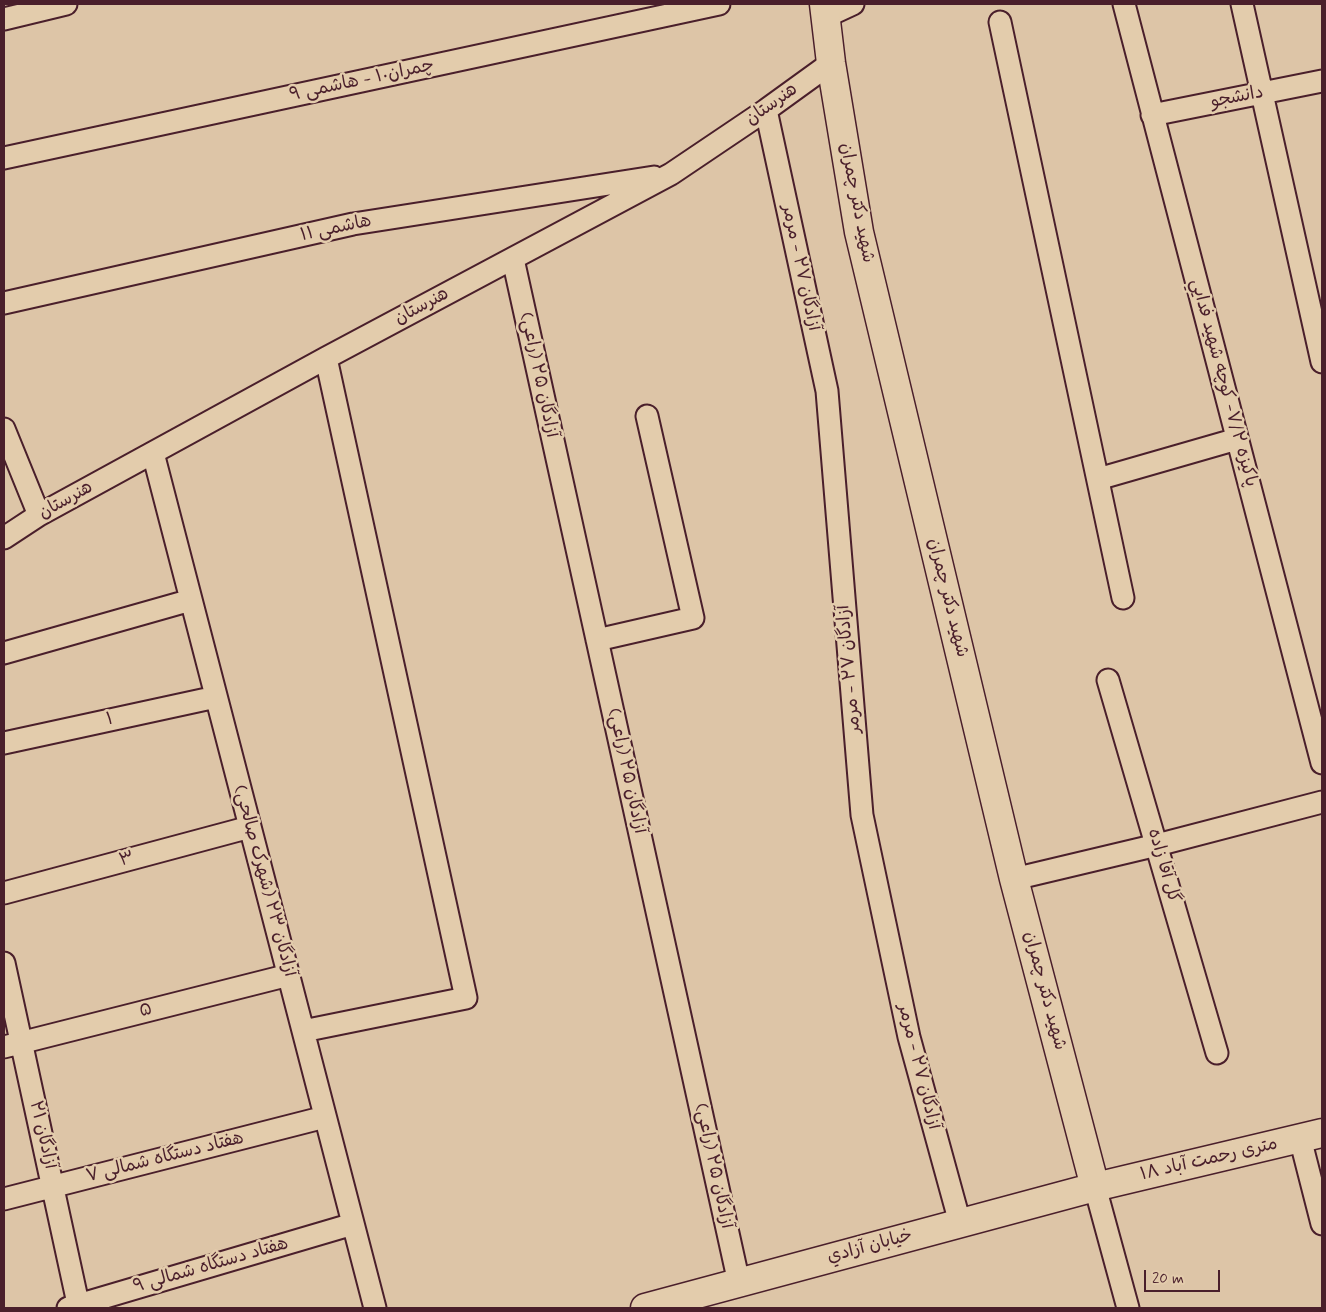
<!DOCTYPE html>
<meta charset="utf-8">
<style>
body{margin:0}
#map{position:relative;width:1326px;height:1312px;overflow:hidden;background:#ddc5a7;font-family:Mynerve,sans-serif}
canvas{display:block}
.frame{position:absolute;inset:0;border:5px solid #4a1f2b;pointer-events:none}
.scale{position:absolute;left:1144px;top:1270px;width:76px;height:22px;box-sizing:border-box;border:2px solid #4a1f2b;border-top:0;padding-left:6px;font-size:15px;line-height:18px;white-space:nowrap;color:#4a1f2b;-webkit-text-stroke:4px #e3ccac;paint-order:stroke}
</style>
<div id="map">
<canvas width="1326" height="1312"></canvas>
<div class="frame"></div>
<div class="scale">20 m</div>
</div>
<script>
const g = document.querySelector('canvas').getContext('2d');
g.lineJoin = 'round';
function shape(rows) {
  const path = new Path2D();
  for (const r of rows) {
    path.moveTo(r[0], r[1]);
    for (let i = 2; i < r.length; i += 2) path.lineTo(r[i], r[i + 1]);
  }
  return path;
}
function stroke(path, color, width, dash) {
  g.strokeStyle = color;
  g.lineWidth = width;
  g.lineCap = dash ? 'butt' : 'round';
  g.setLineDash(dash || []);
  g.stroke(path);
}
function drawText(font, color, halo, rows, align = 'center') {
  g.font = font + ' Mynerve,"Playpen Sans Arabic",sans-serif';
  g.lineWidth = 5;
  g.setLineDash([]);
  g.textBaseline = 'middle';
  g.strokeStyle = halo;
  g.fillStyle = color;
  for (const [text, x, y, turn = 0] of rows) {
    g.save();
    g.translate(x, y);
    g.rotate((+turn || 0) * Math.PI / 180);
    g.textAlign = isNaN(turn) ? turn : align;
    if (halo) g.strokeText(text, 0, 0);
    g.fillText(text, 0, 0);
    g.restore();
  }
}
const minor = shape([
 [1124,4,1322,763],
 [1242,4,1322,362],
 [825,17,853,4],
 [4,19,66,4],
 [1000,22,1123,598],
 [766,110,827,391,862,815,909,1037,960,1223],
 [1152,115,1322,81],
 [4,158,719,4],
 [513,259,739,1283],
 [4,303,353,224,654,177],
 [4,429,39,515],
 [153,453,375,1308],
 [1098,479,1237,439],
 [4,538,39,515,326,358,671,174,766,110,831,63],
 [597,640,693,618,647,416],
 [4,653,191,600],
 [1108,680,1217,1053],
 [4,743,216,697],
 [1014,879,1157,845,1322,802],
 [4,893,250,827],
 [4,963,79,1308],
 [303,1031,466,998,326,358],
 [4,1047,289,975],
 [1300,1138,1322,1224],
 [1095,1187,1128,1308],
 [4,1199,325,1117],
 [68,1308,353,1224]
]);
const tertiary = shape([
 [824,4,831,63,859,232,1014,879,1095,1187],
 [645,1308,1095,1187,1322,1133]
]);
const streetNames = [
 ["چمران۱۰ - هاشمی ۹",362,81,-12],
 ["دانشجو",1237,98,-11],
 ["هنرستان",772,105,-35],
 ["شهید دکتر چمران",856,203,79],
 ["هاشمی ۱۱",336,229,-12],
 ["آزادگان ۲۷ - مرمر",800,268,78],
 ["هنرستان",422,307,-28],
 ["آزادگان ۲۵ (راعی)",538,375,78],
 ["پاکیزه ۷/۲- كوچه شهيد فدايي",1223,383,75],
 ["هنرستان",66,501,-29],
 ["شهید دکتر چمران",947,598,76],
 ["آزادگان ۲۷ - مرمر",850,669,-95],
 ["۱",110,720,-12],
 ["آزادگان ۲۵ (راعی)",626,771,78],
 ["۳",127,860,-15],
 ["گل آقا زاده",1163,866,74],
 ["آزادگان ۲۳ (شهرک صالحی)",264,881,75],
 ["شهید دکتر چمران",1044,991,75],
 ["۵",146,1011,-14],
 ["آزادگان ۲۷ - مرمر",918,1067,76],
 ["آزادگان ۲۱",42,1135,77],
 ["هفتاد دستگاه شمالی ۷",165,1158,-14],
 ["۱۸ متری رحمت آباد",1209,1160,-13],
 ["آزادگان ۲۵ (راعی)",713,1166,78],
 ["خيابان آزادي",870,1247,-15],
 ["هفتاد دستگاه شمالی ۹",211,1266,-16]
];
stroke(minor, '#4a1f2b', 25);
stroke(tertiary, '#4a1f2b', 31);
stroke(minor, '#e3ccac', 21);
stroke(tertiary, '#e3ccac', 28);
drawText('18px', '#4a1f2b', '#e3ccac', streetNames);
</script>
